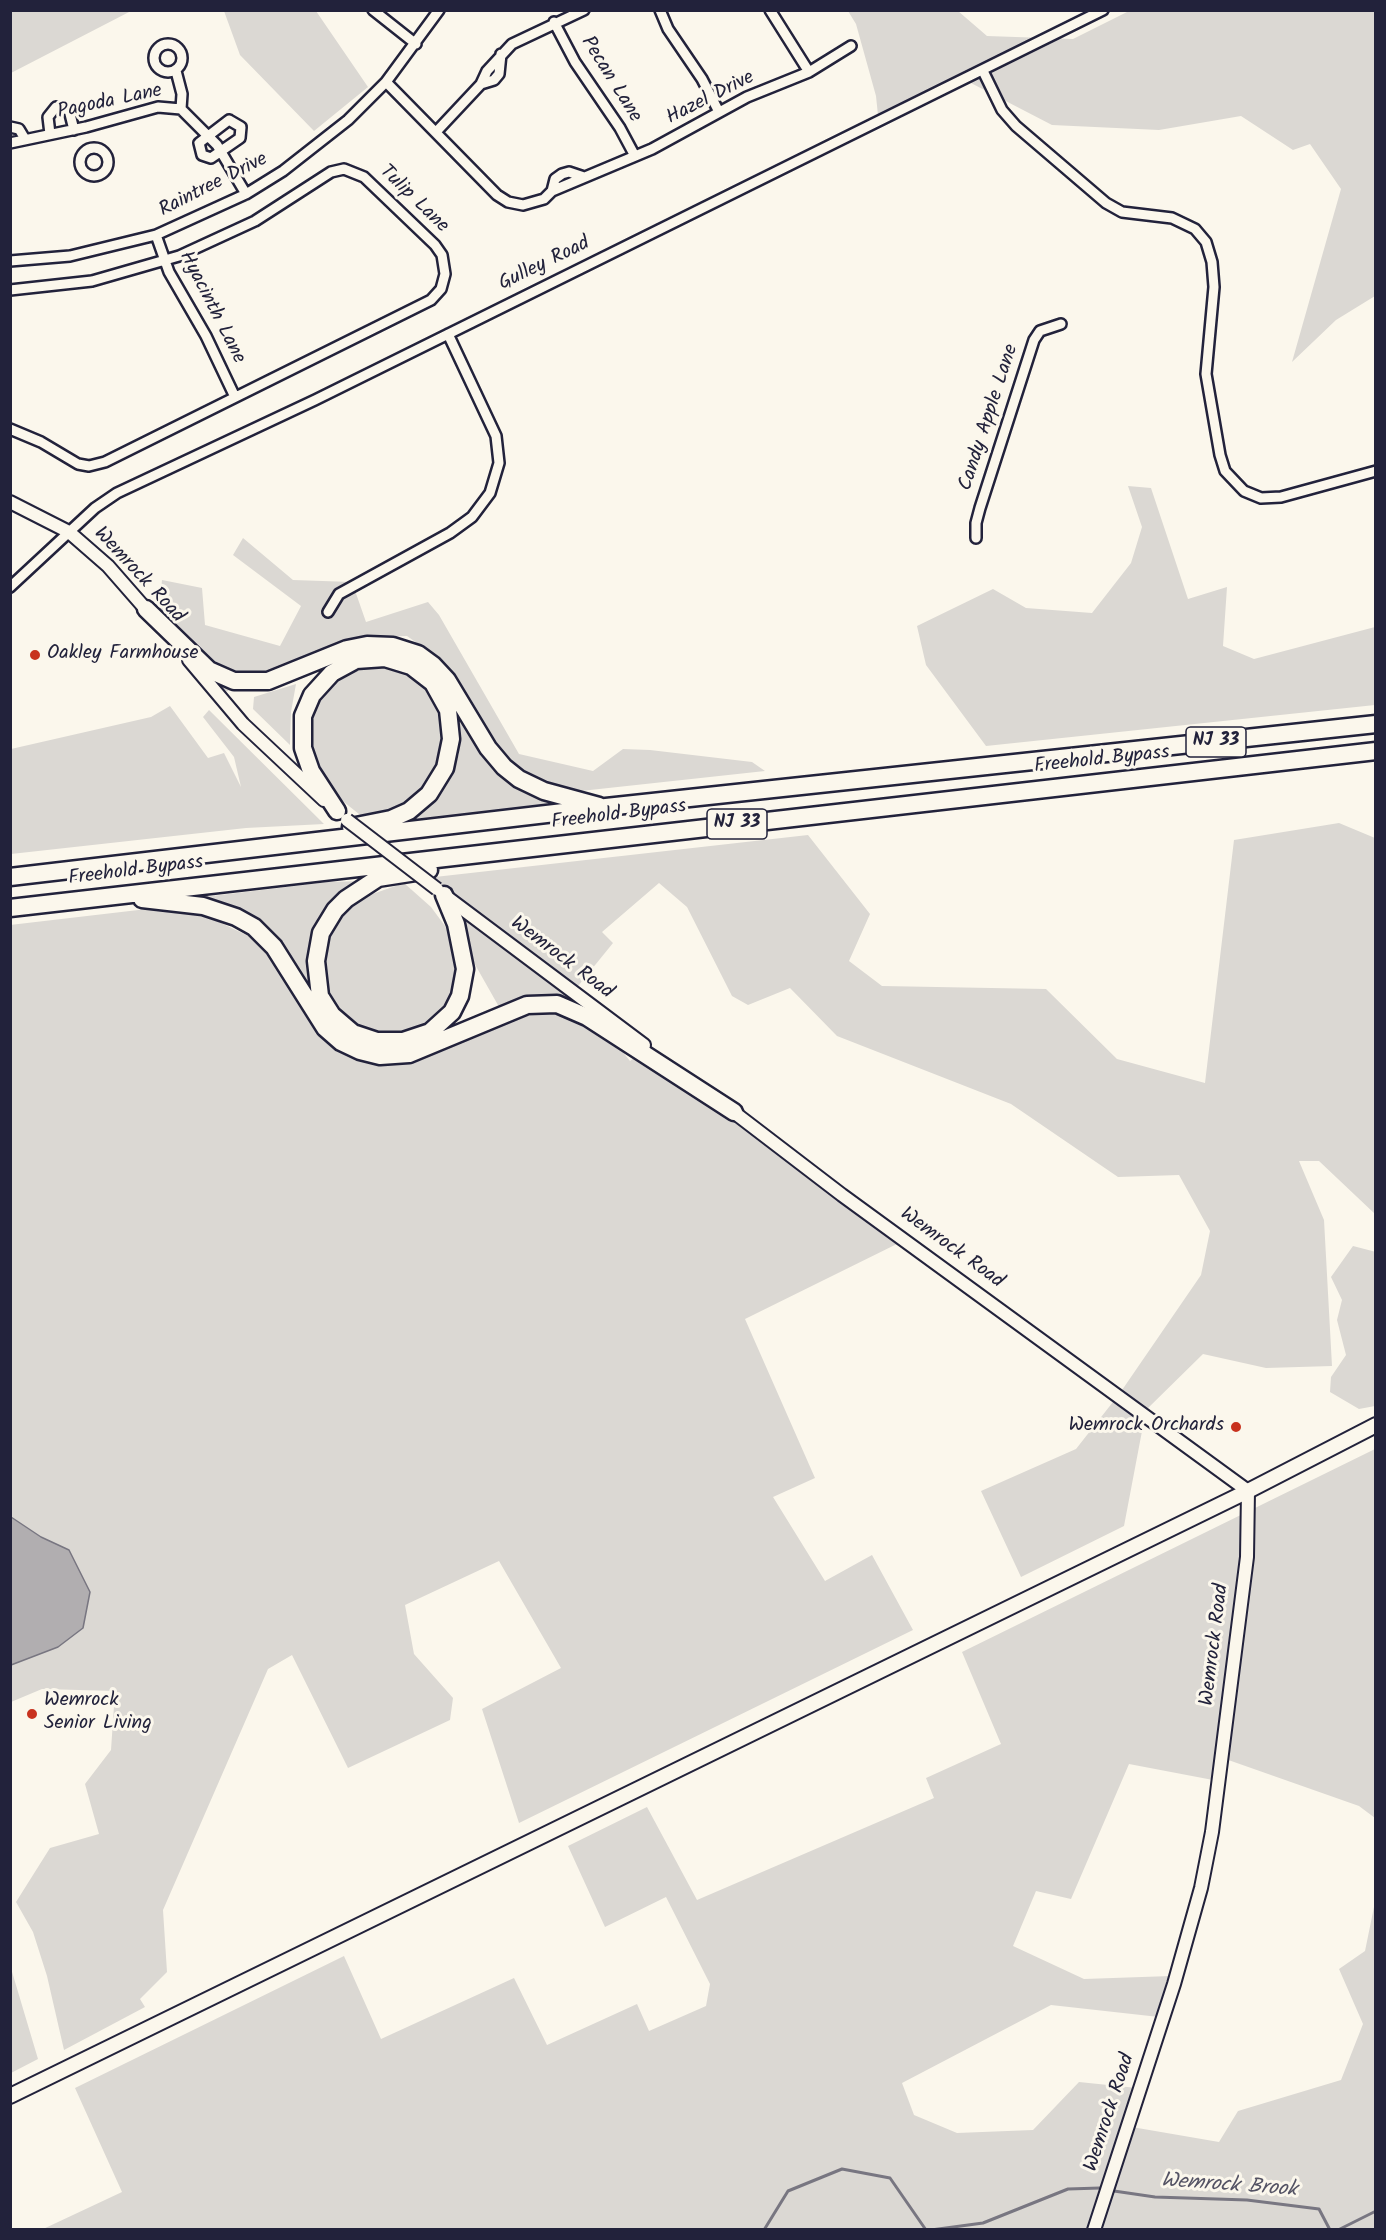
<!DOCTYPE html>
<style>
body{margin:0}
#map{position:relative;width:1386px;height:2240px;overflow:hidden;background:#fbf7ec;font-family:Kalam,sans-serif}
canvas{display:block}
.frame{position:absolute;inset:0;border:12px solid #22223b;pointer-events:none}
</style>
<div id="map">
<canvas width="1386" height="2240"></canvas>
<div class="frame"></div>
</div>
<script>
const g = document.querySelector('canvas').getContext('2d');
g.lineJoin = 'round';
function fillPath(path, color) {
  g.fillStyle = color;
  g.fill(path, 'evenodd');
}
function shape(rows) {
  const path = new Path2D();
  for (const r of rows) {
    if (r.length === 3) {
      path.moveTo(r[0] + r[2], r[1]);
      path.arc(r[0], r[1], r[2], 0, 2 * Math.PI);
      continue;
    }
    path.moveTo(r[0], r[1]);
    for (let i = 2; i < r.length; i += 2) path.lineTo(r[i], r[i + 1]);
  }
  return path;
}
function stroke(path, color, width, dash) {
  g.strokeStyle = color;
  g.lineWidth = width;
  g.lineCap = dash ? 'butt' : 'round';
  g.setLineDash(dash || []);
  g.stroke(path);
}
function drawText(font, color, halo, rows, align = 'center') {
  g.font = font + ' Kalam,sans-serif';
  g.lineWidth = 6;
  g.setLineDash([]);
  g.textBaseline = 'middle';
  g.strokeStyle = halo;
  g.fillStyle = color;
  for (const [text, x, y, turn = 0] of rows) {
    g.save();
    g.translate(x, y);
    g.rotate((+turn || 0) * Math.PI / 180);
    g.textAlign = isNaN(turn) ? turn : align;
    if (halo) g.strokeText(text, 0, 0);
    g.fillText(text, 0, 0);
    g.restore();
  }
}
const green = shape([
 [11,10,131,10,131,11,11,73],
 [224,11,316,11,368,87,314,131,240,55],
 [848,11,958,11,987,36,1073,39,1129,11,1375,11,1375,296,1336,320,1292,362,1341,189,1310,144,1293,150,1241,116,1159,130,1052,125,969,82,879,125,876,96,856,24],
 [1128,486,1151,488,1188,599,1227,587,1223,646,1254,659,1375,627,1375,705,986,746,926,665,917,626,993,589,1026,608,1092,613,1131,563,1142,527],
 [243,538,293,580,352,582,366,622,428,602,439,615,519,754,593,771,623,749,650,750,752,762,765,771,544,795,512,766,444,662,407,636,365,637,215,696,157,631,162,580,202,588,205,625,280,646,301,606,233,555],
 [388,666,415,680,438,698,446,730,441,763,427,785,400,806,364,818,330,791,309,751,313,707,331,685,359,669],
 [296,684,291,712,290,745,253,709,254,697],
 [455,704,490,761,567,804,398,826,433,803,451,775,459,754],
 [170,706,208,758,224,753,241,787,234,757,203,717,209,710,324,824,246,828,11,854,11,749,151,717],
 [1339,823,1375,838,1375,1214,1319,1161,1299,1161,1324,1220,1332,1366,1266,1368,1203,1354,1146,1410,1124,1526,1021,1577,981,1491,1076,1449,1120,1393,1201,1275,1210,1231,1179,1175,1118,1177,1011,1104,837,1036,790,988,748,1005,732,996,687,907,659,883,602,932,613,943,574,991,630,1061,647,1048,909,1238,745,1319,815,1478,773,1497,825,1581,872,1555,913,1630,519,1823,482,1709,561,1668,499,1561,405,1605,414,1654,453,1698,450,1720,348,1768,292,1655,268,1669,163,1910,167,1972,140,1999,145,2007,64,2050,47,1976,33,1932,16,1902,50,1848,99,1834,85,1784,111,1750,115,1691,42,1689,11,1702,11,1665,58,1647,69,1550,41,1537,11,1517,10,925,164,907,196,911,261,942,346,1055,407,1064,507,1021,426,878,808,835,870,914,849,961,882,986,1046,989,1117,1059,1205,1083,1234,840],
 [363,881,326,911,308,954,313,998,233,908,204,897,328,882],
 [404,883,431,907,448,930,458,960,458,986,440,1016,402,1033,375,1034,337,1012,324,987,324,955,335,923,361,898],
 [1353,1246,1376,1252,1375,1406,1359,1409,1330,1392,1331,1377,1346,1355,1337,1320,1342,1300,1331,1277],
 [1375,1449,1375,1818,1359,1806,1217,1756,1213,1780,1129,1764,1071,1899,1036,1891,1013,1946,1084,1979,1171,1976,1159,2017,1051,2005,902,2083,914,2115,957,2133,1033,2130,1079,2082,1137,2088,1126,2126,1219,2142,1238,2111,1341,2080,1363,2024,1339,1969,1365,1951,1375,1902,1375,2229,41,2230,122,2192,75,2088,344,1956,381,2039,514,1978,547,2045,637,2004,649,2031,706,2006,710,1984,666,1897,605,1927,568,1846,647,1807,697,1900,934,1798,926,1778,1001,1744,962,1652],
 [10,1965,38,2059,11,2073,10,2073]
]);
const water = shape([
 [11,1517,41,1537,69,1550,90,1592,83,1628,58,1647,11,1665,11,1517]
]);
const stream = shape([
 [1114,2191,1155,2197,1247,2200,1319,2209,1330,2230],
 [764,2230,788,2191,842,2169,890,2178,926,2230],
 [931,2230,983,2223,1068,2189,1100,2188],
 [1338,2230,1376,2211]
]);
const street = shape([
 [373,10,416,44],
 [660,10,668,29,702,79,719,112],
 [770,10,809,72],
 [554,22,575,62,620,128,635,156],
 [168,58,14],
 [176,71,182,94,181,109],
 [983,71,1002,110,1016,126,1106,203,1122,212,1172,218,1195,229,1206,242,1212,262,1214,287,1206,374,1220,455,1225,471,1244,491,1261,498,1281,497,1376,471],
 [386,82,497,195,508,202,523,205,544,199,552,191,652,149,747,97,809,72,851,46],
 [481,84,494,80,499,74,501,54],
 [229,120,241,127,240,138,211,158,202,155,199,143,229,120],
 [10,127,19,129,25,139],
 [436,132,481,84,487,71,512,44,584,10],
 [50,134,48,117,56,107,69,110,74,130],
 [10,143,86,127,158,107,181,109,217,145,246,194],
 [94,162,14],
 [552,191,555,179,562,174,569,172,584,177],
 [156,235,169,272,206,336,235,397],
 [10,261,70,256,156,235,246,194,283,171,348,120,386,82,439,10],
 [10,290,92,281,179,256,255,221,331,172,344,169,364,177,435,245,442,255,445,274,441,289,431,300,105,462,89,466,78,464,41,442,10,429],
 [976,538,976,523,980,508,1034,340,1040,331,1061,324],
 [10,587,95,508,117,493,315,400,1103,10],
 [328,612,339,594,450,533,472,517,490,493,499,463,496,436,448,334]
]);
const secondary = shape([
 [10,502,69,532,108,566,150,614],
 [189,660,243,724,324,800],
 [444,895,644,1045],
 [727,1107,842,1195,1248,1491,1247,1557,1212,1832,1201,1888,1174,1984,1094,2230]
]);
const primary = shape([
 [10,2096,1248,1491,1376,1425]
]);
const highway = shape([
 [146,609,209,670,234,681,268,681,347,649,367,645,393,646,418,654,433,665,447,680,488,748,504,767,519,779,544,791,599,806],
 [337,811,311,771,303,748,303,716,312,695,332,673,356,660,385,658,411,666,433,683,448,710,451,739,445,768,429,794,409,811,391,819,351,827],
 [429,870,378,878,346,899,335,910,321,933,316,961,320,996,332,1015,353,1033,377,1041,403,1041,430,1032,452,1012,460,996,465,969,456,924,444,895],
 [10,877,606,807,1376,724],
 [142,899,203,906,236,917,254,927,274,947,325,1028,341,1042,360,1051,380,1056,409,1054,527,1005,557,1004,587,1017,734,1112],
 [10,908,1376,751]
]);
const secondaryBridge = shape([
 [347,820,437,889]
]);
const markers = [
 [35,655,6,"#c8321e"],
 [1236,1427,6,"#c8321e"],
 [32,1714,6,"#c8321e"]
];
const shields = [
 [1216,742,60],
 [737,824,60]
];
const shieldNames = [
 ["NJ 33",1216,742],
 ["NJ 33",737,824]
];
const streetNames = [
 ["Pecan Lane",610,80,58],
 ["Hazel Drive",711,99,-27],
 ["Pagoda Lane",110,103,-12],
 ["Raintree Drive",214,186,-27],
 ["Tulip Lane",413,200,44],
 ["Gulley Road",545,265,-26],
 ["Hyacinth Lane",211,308,63],
 ["Candy Apple Lane",990,418,-72],
 ["Wemrock Road",138,576,47],
 ["Freehold Bypass",1102,761,-6],
 ["Freehold Bypass",619,816,-7],
 ["Freehold Bypass",136,872,-7],
 ["Wemrock Road",561,959,37],
 ["Wemrock Road",951,1249,36],
 ["Wemrock Road",1216,1645,-83],
 ["Wemrock Road",1111,2113,-72]
];
const poiNames = [
 ["Oakley Farmhouse",47,655],
 ["Wemrock Orchards",1224,1427,"right"],
 ["Wemrock",44,1702],
 ["Senior Living",44,1725]
];
const waterNames = [
 ["Wemrock Brook",1229,2187,4]
];
fillPath(green, '#dbd8d3');
fillPath(water, '#b1aeb0');
stroke(water, '#787681', 1.5);
stroke(stream, '#787681', 3);
stroke(street, '#22223b', 14);
stroke(secondary, '#22223b', 16);
stroke(primary, '#22223b', 18);
stroke(highway, '#22223b', 21);
stroke(street, '#fbf7ec', 9);
stroke(secondary, '#fbf7ec', 12);
stroke(primary, '#fbf7ec', 14);
stroke(highway, '#fbf7ec', 16);
stroke(secondaryBridge, '#22223b', 16, []);
stroke(secondaryBridge, '#fbf7ec', 12);
for (const [x, y, r, color] of markers) {
  const dot = new Path2D();
  dot.arc(x, y, r, 0, 2 * Math.PI);
  g.fillStyle = color;
  g.fill(dot);
  stroke(dot, '#fbf7ec', 2);
}
for (const [x, y, w] of shields) {
  const box = new Path2D();
  box.roundRect(x - w / 2, y - 15, w, 30, 4.5);
  g.fillStyle = '#fbf7ec';
  g.fill(box);
  stroke(box, '#22223b', 1.5);
}
drawText('bold 18px', '#22223b', null, shieldNames);
drawText('20px', '#22223b', '#fbf7ec', streetNames);
drawText('20px', '#22223b', '#fbf7ec', poiNames, 'left');
drawText('italic 21px', '#545364', '#fbf7ec', waterNames);
</script>
